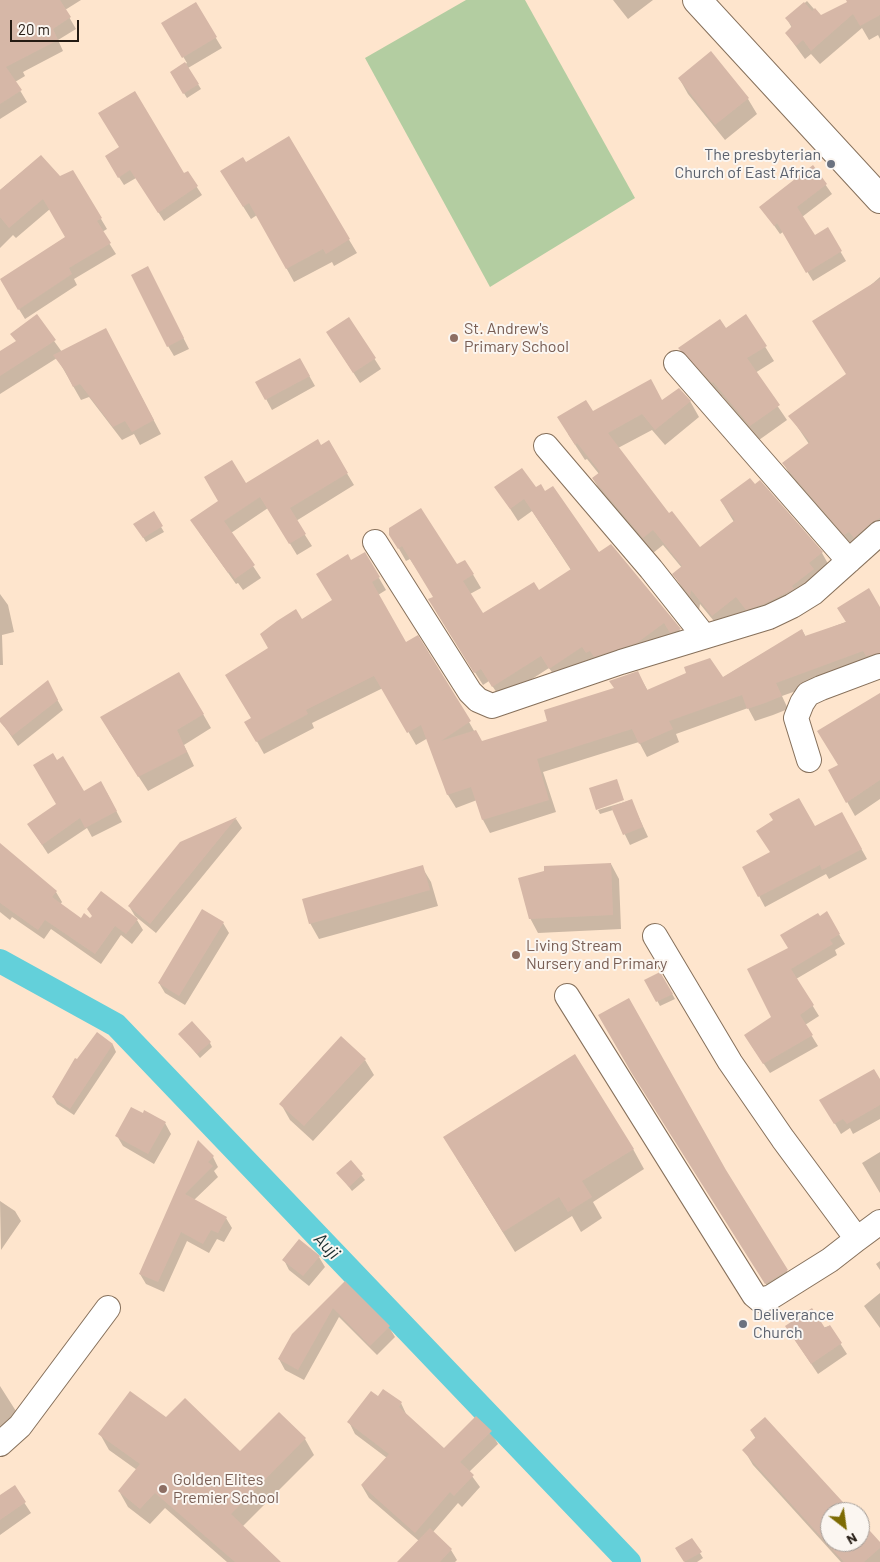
<!DOCTYPE html>
<style>
body{margin:0}
#map{position:relative;width:880px;height:1562px;overflow:hidden;background:#fee5cd;font-family:Barlow,sans-serif}
canvas{display:block}
.north{position:absolute;left:820px;top:1502px;width:50px;height:50px;box-sizing:border-box;background:#fbf6f1;border:1px solid #a59e98;border-radius:50%;rotate:150deg;font-size:14px;font-weight:700;line-height:20px;text-align:center;color:#241b13}
.north::after{content:'';display:block;margin:auto;width:18px;height:22px;background:#7d6b04;clip-path:polygon(50% 0,100% 100%,50% 72%,0 100%)}
.scale{position:absolute;left:10px;top:20px;width:69px;height:22px;box-sizing:border-box;border:2px solid #241b13;border-top:0;padding-left:6px;font-size:15px;line-height:18px;white-space:nowrap;color:#241b13;-webkit-text-stroke:4px #fbf6f1;paint-order:stroke}
</style>
<div id="map">
<canvas width="880" height="1562"></canvas>
<div class="north">N</div>
<div class="scale">20 m</div>
</div>
<script>
const g = document.querySelector('canvas').getContext('2d');
g.lineJoin = 'round';
function fillPath(path, color) {
  g.fillStyle = color;
  g.fill(path, 'evenodd');
}
function shape(rows) {
  const path = new Path2D();
  for (const r of rows) {
    path.moveTo(r[0], r[1]);
    for (let i = 2; i < r.length; i += 2) path.lineTo(r[i], r[i + 1]);
  }
  return path;
}
function stroke(path, color, width, dash) {
  g.strokeStyle = color;
  g.lineWidth = width;
  g.lineCap = dash ? 'butt' : 'round';
  g.setLineDash(dash || []);
  g.stroke(path);
}
function drawText(font, color, halo, rows, align = 'center') {
  g.font = font + ' Barlow,sans-serif';
  g.lineWidth = 4;
  g.setLineDash([]);
  g.textBaseline = 'middle';
  g.strokeStyle = halo;
  g.fillStyle = color;
  for (const [text, x, y, turn = 0] of rows) {
    g.save();
    g.translate(x, y);
    g.rotate((+turn || 0) * Math.PI / 180);
    g.textAlign = isNaN(turn) ? turn : align;
    if (halo) g.strokeText(text, 0, 0);
    g.fillText(text, 0, 0);
    g.restore();
  }
}
const green = shape([
 [466,0,525,0,635,198,490,287,365,58]
]);
const shadow = shape([
 [0,0,81,0,65,10,76,29,58,40,63,51,23,72,25,76,15,82,27,102,0,119],
 [613,0,653,0,628,19],
 [853,0,880,0,880,39,878,35,869,40,862,28,820,64,811,54,805,59,786,33,792,28,787,19,807,1,821,17],
 [195,4,222,48,188,68,201,89,187,98,171,73,187,63,163,23],
 [679,78,748,99,757,114,725,140,688,94],
 [288,138,357,253,334,266,332,262,294,282,257,215,251,219,229,184,246,164],
 [41,156,60,178,73,172,107,229,102,232,116,254,74,279,77,285,25,319,1,280,66,237,50,209,16,238,13,235,0,248,0,190],
 [106,157,184,174,187,172,202,195,164,221,136,178,124,185],
 [813,167,832,194,802,217,814,237,827,229,846,261,813,281,783,232,780,234,761,207],
 [880,277,880,537,853,548,791,477,784,464,809,444,790,416,847,375,864,291],
 [153,278,189,349,174,356,168,346],
 [36,316,62,352,113,343,161,434,140,445,134,434,122,440,89,397,81,400,57,358,0,394,0,353,17,342,12,334],
 [746,316,774,361,755,373,787,420,759,440,722,396,721,397,688,362,680,348,725,329],
 [349,319,381,369,360,383,334,343],
 [306,370,315,386,272,410,266,399],
 [690,401,699,417,665,445,652,430,618,448,669,515,700,549,734,522,721,501,822,553,831,569,773,620,722,631,700,604,699,610,683,590,674,574,682,568,663,545,653,553,603,495,593,479,599,474,587,459,585,460,568,434,592,413,662,402],
 [328,442,354,485,296,521,312,546,297,555,268,508,231,533,261,578,243,590,238,583,236,584,199,532,245,485],
 [496,487,536,489,599,554,611,545,680,630,687,642,595,665,591,659,558,681,549,668,501,699,489,681,483,685,437,613,435,597,410,559,406,561,391,535,457,566,465,561,481,588,470,594,483,615,538,592,571,570,532,511,518,521],
 [153,513,164,532,146,542,135,524],
 [350,561,379,578,386,590,378,595,405,644,469,722,481,743,549,722,615,689,638,673,648,691,722,678,802,630,806,637,880,609,880,667,872,664,782,696,788,709,773,715,755,721,748,708,676,734,679,742,647,757,639,742,543,772,556,812,490,833,483,820,477,800,456,808,448,795,428,738,416,745,383,688,312,723,314,728,264,754,246,722,253,719,270,649,302,621,333,601],
 [0,594,8,605,14,632,2,635,3,665,0,665],
 [53,692,63,710,18,746,0,720],
 [880,695,880,799,855,816,830,771,839,766],
 [203,714,211,728,184,745,194,766,148,791,109,731],
 [83,792,107,793,122,822,92,837,87,828,48,854,29,825,57,805],
 [631,800,648,837,630,845,613,810,600,814,598,810],
 [842,814,867,859,829,879,826,874,765,907,744,868],
 [236,819,242,828,156,933,135,916,129,906,181,843],
 [0,846,56,892,62,902,60,905,81,920,137,920,143,930,132,944,121,935,101,964,51,929,44,939,12,917,10,920,0,912],
 [611,864,619,879,621,929,538,933,530,918],
 [422,867,431,882,438,906,319,939,310,923],
 [826,913,845,944,835,950,837,955,796,979,819,1016,805,1025,818,1046,770,1073,751,1045,773,1018,789,949],
 [223,923,229,933,185,1005,165,993,159,983],
 [660,973,675,999,660,1006,646,980],
 [97,1034,113,1045,116,1052,74,1115,57,1104,53,1097],
 [180,1034,210,1043,212,1047,200,1058],
 [365,1060,374,1075,313,1141,290,1120,281,1104],
 [880,1082,880,1119,853,1134,850,1128,841,1134,821,1100],
 [640,1085,727,1175,795,1284,774,1297],
 [165,1123,171,1134,154,1164,123,1146,117,1136],
 [198,1143,213,1157,218,1167,214,1171,218,1177,194,1200,226,1218,232,1228,224,1242,217,1239,209,1253,187,1241,164,1292,146,1284,140,1274],
 [633,1149,644,1169,593,1202,602,1218,581,1232,572,1216,515,1252,456,1157],
 [880,1152,880,1193,862,1163],
 [351,1162,365,1180,352,1191,338,1173],
 [0,1201,15,1211,21,1221,1,1250],
 [319,1257,325,1267,309,1286,289,1270,284,1260],
 [880,1261,880,1270,876,1264],
 [345,1282,389,1327,395,1337,377,1355,339,1317,304,1380,285,1370,279,1359],
 [880,1293,880,1328,864,1306],
 [829,1326,847,1354,818,1374,793,1337],
 [0,1386,21,1419,0,1437],
 [378,1398,401,1403,407,1416,445,1450,491,1432,498,1444,469,1472,480,1487,462,1507,458,1503,433,1532,451,1550,457,1560,455,1562,399,1562,419,1541,369,1498,362,1486,387,1458,355,1434,349,1422],
 [279,1413,305,1439,314,1455,242,1527,279,1562,227,1562,165,1508,150,1524,128,1507,119,1491,137,1470,109,1450,100,1434,167,1418,240,1453],
 [751,1431,851,1512,830,1512,830,1542,860,1542,860,1522,880,1544,880,1562,841,1562,753,1465,744,1450,756,1439],
 [14,1487,31,1513,0,1535,0,1496],
 [691,1539,703,1558,697,1562,685,1562,677,1549]
]);
const canal = shape([
 [0,961,116,1025,629,1562]
]);
const building = shape([
 [0,0,60,0,71,17,53,29,58,40,6,67,22,90,0,104],
 [846,0,880,0,880,15,860,26,853,14,811,51,803,40,796,46,785,33,792,26,785,18,804,2,812,11,815,8,821,15,847,2],
 [196,2,217,37,182,58,161,23],
 [711,51,749,98,715,125,678,78],
 [185,62,199,84,183,94,170,72],
 [135,91,184,173,188,171,198,186,158,213,130,170,118,178,105,156,119,147,98,113],
 [289,136,350,239,326,254,323,249,286,269,249,203,243,207,220,171,243,157,246,162],
 [41,155,60,176,73,170,102,218,97,221,111,243,69,268,72,274,18,310,0,279,65,237,43,199,9,228,0,217,0,190],
 [813,165,827,184,797,207,815,235,828,227,842,251,806,273,777,223,774,226,759,207],
 [148,266,184,338,167,347,131,275],
 [880,279,880,518,871,523,854,538,849,532,844,535,782,463,810,442,788,416,846,374,812,321],
 [37,314,56,340,0,376,0,351,16,341,10,334],
 [746,314,767,346,747,358,780,405,750,426,713,382,712,383,678,348,720,319,726,328],
 [349,317,376,358,353,373,326,332],
 [106,328,154,420,132,432,125,421,113,427,80,384,73,387,65,371,53,355],
 [300,358,310,376,265,400,255,382],
 [651,379,662,400,679,388,691,401,655,430,642,414,608,433,669,513,672,511,700,547,735,520,720,500,750,478,755,484,760,480,823,552,809,563,814,569,792,586,794,589,764,604,746,610,736,597,712,616,691,590,690,596,672,574,682,566,653,530,643,538,592,478,600,472,577,443,575,445,557,417,586,400,593,411],
 [318,439,321,445,329,440,348,473,290,508,306,534,289,544,260,497,224,521,255,565,235,579,230,572,228,573,190,520,218,501,204,477,232,460,246,483],
 [522,468,536,487,541,484,545,491,553,486,599,552,611,544,681,629,670,633,664,623,637,643,594,657,590,651,586,653,582,647,549,669,541,656,492,687,481,669,474,673,428,599,433,597,402,546,398,549,389,535,389,528,421,508,457,564,465,560,474,574,463,581,483,613,534,582,539,590,571,569,524,499,510,509,494,487],
 [154,511,163,526,143,538,133,524],
 [365,552,380,577,372,582,406,642,418,635,471,721,441,741,476,730,482,741,547,721,544,710,614,688,609,681,638,671,647,690,686,673,684,667,710,658,723,677,802,629,805,636,846,622,837,608,869,588,880,607,880,653,866,656,863,651,776,683,782,696,765,703,747,709,742,695,669,721,673,729,639,744,632,729,537,759,549,800,482,820,471,787,447,795,421,725,407,733,374,676,306,710,308,714,256,742,244,722,251,718,225,675,268,648,260,634,277,621,296,609,302,619,332,600,316,574,348,554,351,560],
 [179,672,204,714,177,730,187,752,138,777,100,717],
 [48,680,58,700,12,736,0,722,0,718],
 [880,693,880,780,846,803,828,770,838,765,817,731],
 [53,753,57,760,63,756,84,791,101,781,117,811,85,828,80,818,42,845,27,824,56,804,33,765],
 [617,779,624,800,596,810,589,788],
 [799,798,815,826,842,812,862,849,822,870,820,865,758,897,742,867,770,852,756,831,773,820,769,814],
 [632,799,643,827,623,835,611,807],
 [237,817,150,924,128,906,180,842],
 [0,843,57,891,52,897,81,918,84,913,90,918,92,916,87,909,101,891,138,919,126,934,115,926,95,954,45,920,38,930,0,903],
 [611,863,613,915,529,919,518,878,544,871,544,866],
 [423,865,430,890,309,924,302,899],
 [202,909,224,922,179,996,158,983],
 [827,911,840,934,830,940,833,944,791,969,814,1005,800,1015,813,1035,763,1064,744,1035,771,1017,747,969,788,948,780,935,818,913,820,916],
 [660,972,673,994,656,1002,644,980],
 [629,998,726,1170,788,1270,765,1284,631,1072,598,1015],
 [192,1021,211,1042,197,1054,178,1034],
 [97,1032,113,1044,70,1109,52,1097,75,1058,77,1059],
 [341,1036,366,1059,304,1126,279,1104],
 [575,1054,634,1149,582,1181,592,1197,568,1212,559,1197,503,1232,443,1137],
 [874,1069,880,1079,880,1105,847,1124,843,1119,834,1124,819,1100],
 [131,1107,143,1113,144,1110,166,1122,148,1154,115,1136],
 [198,1140,214,1156,208,1162,213,1166,185,1194,227,1217,218,1233,211,1230,203,1244,181,1232,158,1282,139,1274],
 [351,1160,363,1174,349,1187,336,1173],
 [299,1239,320,1256,303,1276,282,1260],
 [345,1281,390,1326,370,1346,333,1308,298,1370,278,1359,292,1334],
 [812,1308,825,1328,830,1325,842,1343,811,1364,785,1326],
 [383,1389,402,1402,399,1407,444,1448,476,1416,492,1431,460,1462,474,1475,454,1496,450,1492,415,1533,361,1485,389,1454,347,1422,371,1391,378,1396],
 [130,1391,166,1417,185,1398,240,1451,279,1412,306,1438,231,1514,281,1562,235,1562,155,1493,140,1509,118,1491,140,1464,98,1434],
 [765,1417,852,1512,830,1512,830,1542,860,1542,860,1520,880,1542,880,1548,864,1562,844,1562,742,1450,756,1437,750,1430],
 [15,1485,26,1502,0,1520,0,1495],
 [430,1528,452,1549,440,1562,397,1562],
 [692,1538,702,1552,684,1562,675,1548]
]);
const street = shape([
 [676,363,849,561],
 [546,446,651,569,704,636],
 [375,542,470,692,478,700,492,706,621,662,769,617,792,606,813,593,880,533],
 [809,760,796,718,802,703,808,694,821,688,880,666],
 [655,936,730,1062,783,1139,857,1239,880,1222],
 [567,996,754,1295,760,1300,771,1297,830,1260,857,1239],
 [0,1444,20,1426,108,1308]
]);
const secondary = shape([
 [697,0,880,199]
]);
const markers = [
 [831,164,5,"#6b7280"],
 [454,338,5,"#8d6e63"],
 [516,955,5,"#8d6e63"],
 [743,1324,5,"#6b7280"],
 [163,1489,5,"#8d6e63"]
];
const worshipNames = [
 ["The presbyterian",821,155],
 ["Church of East Africa",821,173],
 ["Deliverance",753,1315,"left"],
 ["Church",753,1333,"left"]
];
const educationNames = [
 ["St. Andrew's",464,329],
 ["Primary School",464,347],
 ["Living Stream",526,946],
 ["Nursery and Primary",526,964],
 ["Golden Elites",173,1480],
 ["Premier School",173,1498]
];
const waterNames = [
 ["Auji",327,1246,46]
];
fillPath(green, '#b3cda1');
fillPath(shadow, '#0003');
stroke(canal, '#63d0da', 24);
fillPath(building, '#d6b7a7');
stroke(street, '#86705b', 26);
stroke(secondary, '#86705b', 30);
stroke(street, '#fff', 24);
stroke(secondary, '#fff', 28);
for (const [x, y, r, color] of markers) {
  const dot = new Path2D();
  dot.arc(x, y, r, 0, 2 * Math.PI);
  g.fillStyle = color;
  g.fill(dot);
  stroke(dot, '#fbf6f1', 2);
}
drawText('16px', '#5b616d', '#fbf6f1', worshipNames, 'right');
drawText('16px', '#785e54', '#fbf6f1', educationNames, 'left');
drawText('italic 18px', '#1a2e2f', '#fbf6f1', waterNames);
</script>
